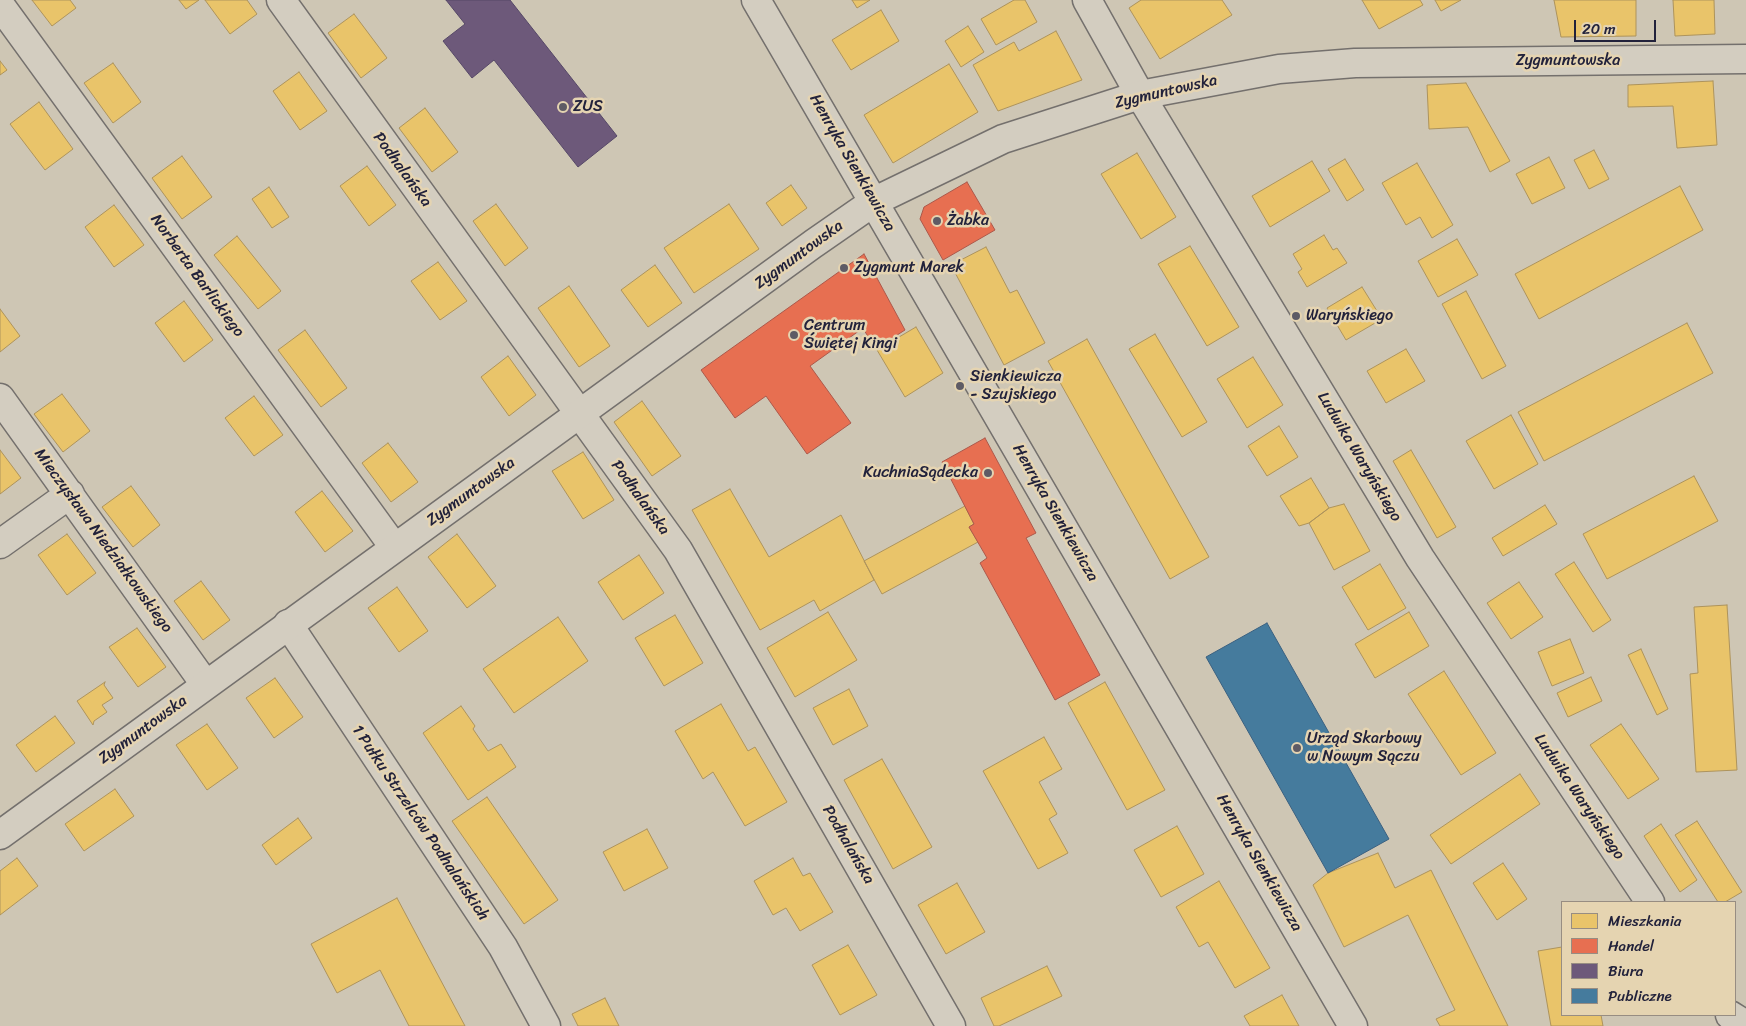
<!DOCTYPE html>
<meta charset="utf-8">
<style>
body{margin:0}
#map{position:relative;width:1746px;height:1026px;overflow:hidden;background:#cec6b4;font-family:Sriracha,sans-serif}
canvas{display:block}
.legend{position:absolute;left:1561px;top:901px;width:175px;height:115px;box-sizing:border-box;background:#e5d4b1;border:1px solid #978d82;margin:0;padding:6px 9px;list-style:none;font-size:15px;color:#22223b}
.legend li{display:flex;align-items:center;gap:10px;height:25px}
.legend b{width:25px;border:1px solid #978d82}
.scale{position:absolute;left:1574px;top:20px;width:82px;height:22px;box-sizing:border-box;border:2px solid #22223b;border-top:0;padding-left:6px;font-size:15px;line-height:18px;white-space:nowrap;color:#22223b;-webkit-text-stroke:4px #e5d4b1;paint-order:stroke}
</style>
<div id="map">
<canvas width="1746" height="1026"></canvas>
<ul class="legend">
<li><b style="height:14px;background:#e9c46a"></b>Mieszkania</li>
<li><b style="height:14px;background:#e76f51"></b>Handel</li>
<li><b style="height:14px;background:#6d597a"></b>Biura</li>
<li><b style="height:14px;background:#457b9d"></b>Publiczne</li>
</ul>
<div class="scale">20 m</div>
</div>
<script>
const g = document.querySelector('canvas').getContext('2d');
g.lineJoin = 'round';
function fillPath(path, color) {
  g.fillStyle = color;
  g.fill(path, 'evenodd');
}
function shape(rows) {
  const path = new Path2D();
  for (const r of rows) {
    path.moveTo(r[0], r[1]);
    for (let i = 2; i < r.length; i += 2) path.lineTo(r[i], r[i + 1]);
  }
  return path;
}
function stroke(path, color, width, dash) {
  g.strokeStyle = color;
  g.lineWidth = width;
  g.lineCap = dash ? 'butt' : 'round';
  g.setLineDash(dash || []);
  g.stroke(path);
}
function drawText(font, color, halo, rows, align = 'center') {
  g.font = font + ' Sriracha,sans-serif';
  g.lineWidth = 5;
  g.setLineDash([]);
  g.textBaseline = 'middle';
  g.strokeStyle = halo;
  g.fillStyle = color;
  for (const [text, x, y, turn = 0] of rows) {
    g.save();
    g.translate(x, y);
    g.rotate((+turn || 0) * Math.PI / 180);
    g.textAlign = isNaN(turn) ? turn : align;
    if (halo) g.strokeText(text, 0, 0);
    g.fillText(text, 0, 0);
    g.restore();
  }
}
const homes = shape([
 [32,0,70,0,76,8,52,26,32,0],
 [179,0,199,0,186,9,179,0],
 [205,0,247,0,257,14,230,34,205,0],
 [852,0,870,0,857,8,852,0],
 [1014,0,1025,0,1037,22,996,45,981,19,1014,0],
 [1141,0,1222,0,1232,15,1160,59,1129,8,1141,0],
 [1362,0,1420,0,1423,5,1379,29,1362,0],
 [1435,0,1461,0,1441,11,1435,0],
 [1554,0,1636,0,1636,36,1561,37,1554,0],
 [1673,0,1714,0,1715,34,1675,36,1673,0],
 [881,10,899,41,851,70,832,40,881,10],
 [354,14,387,58,361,78,328,33,354,14],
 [968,26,984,52,961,67,945,41,968,26],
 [1056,31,1082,80,998,111,973,65,1014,42,1019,51,1056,31],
 [0,61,7,70,0,75,0,61],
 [113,63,141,102,113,123,84,83,113,63],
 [949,64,978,112,893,163,864,115,949,64],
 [299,72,327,111,300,130,273,91,299,72],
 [1713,81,1717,145,1677,148,1673,106,1628,107,1628,85,1713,81],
 [1466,83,1510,161,1490,172,1468,127,1429,129,1427,85,1466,83],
 [39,102,73,149,45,170,10,124,39,102],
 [425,108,458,152,432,172,399,128,425,108],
 [1594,150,1609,179,1589,189,1574,160,1594,150],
 [1137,153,1176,217,1141,239,1101,174,1137,153],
 [182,156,212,197,182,219,152,178,182,156],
 [1549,157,1565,188,1532,204,1516,174,1549,157],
 [1345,159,1364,190,1347,201,1328,169,1345,159],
 [1312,161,1330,191,1270,227,1252,196,1312,161],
 [1417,163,1453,225,1432,238,1420,217,1406,225,1382,183,1417,163],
 [367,166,396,205,369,226,340,186,367,166],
 [791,185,807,208,782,226,766,203,791,185],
 [1680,186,1703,230,1539,319,1515,274,1680,186],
 [269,187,289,217,272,228,252,199,269,187],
 [496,204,528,248,505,266,473,221,496,204],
 [729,204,759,249,694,293,664,248,729,204],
 [114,205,144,245,114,267,85,227,114,205],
 [1324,235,1333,250,1337,248,1347,263,1307,287,1298,272,1302,269,1293,254,1324,235],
 [237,236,281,291,258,309,214,255,237,236],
 [1457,239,1478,275,1438,297,1418,261,1457,239],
 [1190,246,1239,327,1207,346,1158,264,1190,246],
 [986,247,1010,293,1017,290,1045,343,1004,365,951,265,986,247],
 [438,262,467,301,440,320,411,281,438,262],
 [655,265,682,303,648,327,621,290,655,265],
 [569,286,610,346,579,367,538,308,569,286],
 [1362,287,1382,319,1346,340,1327,308,1362,287],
 [1466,291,1506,366,1482,379,1442,304,1466,291],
 [184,301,213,340,184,362,155,323,184,301],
 [0,309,20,336,0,352,0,309],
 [1687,323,1713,373,1544,461,1518,412,1687,323],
 [916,327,943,373,905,397,877,350,916,327],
 [305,330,347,388,321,407,278,350,305,330],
 [1155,334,1207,422,1182,437,1129,349,1155,334],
 [1087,339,1209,557,1170,579,1048,361,1087,339],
 [1406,349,1425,381,1386,403,1367,371,1406,349],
 [508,356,536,395,509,416,481,377,508,356],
 [1253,357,1283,405,1247,428,1217,379,1253,357],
 [62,394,90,431,63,452,34,414,62,394],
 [254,396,283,435,254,456,225,418,254,396],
 [642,401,681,456,652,476,614,422,642,401],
 [1511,415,1538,464,1494,489,1466,441,1511,415],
 [1279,426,1298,457,1267,476,1248,446,1279,426],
 [388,443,418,482,391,502,362,463,388,443],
 [0,450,21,478,0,494,0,450],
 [1411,450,1456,527,1437,538,1393,461,1411,450],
 [583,452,614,500,583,519,552,471,583,452],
 [1694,476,1718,521,1607,579,1583,534,1694,476],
 [1311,478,1329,508,1309,523,1299,526,1280,496,1311,478],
 [131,486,160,525,133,547,102,507,131,486],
 [730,489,769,557,841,515,874,580,820,611,814,600,760,630,692,510,730,489],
 [322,491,353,531,325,552,295,512,322,491],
 [1344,504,1370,551,1334,570,1309,523,1329,508,1344,504],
 [1545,505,1557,524,1503,556,1492,538,1545,505],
 [965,506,974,524,969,527,978,542,882,594,864,561,965,506],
 [67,534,96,573,67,595,38,555,67,534],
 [457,534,496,586,467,608,428,557,457,534],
 [639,555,664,593,623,620,598,582,639,555],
 [1574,562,1611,620,1593,632,1555,574,1574,562],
 [1380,564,1406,608,1368,630,1342,587,1380,564],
 [201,581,230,620,203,640,174,601,201,581],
 [1519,582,1543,617,1511,639,1487,603,1519,582],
 [397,587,428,631,399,652,368,608,397,587],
 [1727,605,1737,770,1696,772,1690,674,1698,673,1694,607,1727,605],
 [828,612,857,660,795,697,767,648,828,612],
 [1409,612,1429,646,1375,678,1355,644,1409,612],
 [675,615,703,663,664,686,635,638,675,615],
 [558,617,588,661,514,713,483,669,558,617],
 [137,628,166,667,138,687,109,647,137,628],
 [1570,639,1584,673,1552,686,1538,652,1570,639],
 [1641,649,1668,709,1657,715,1628,655,1641,649],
 [1444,671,1496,753,1461,775,1408,694,1444,671],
 [1591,677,1602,701,1568,717,1557,693,1591,677],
 [275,678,303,717,274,738,246,698,275,678],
 [105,682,104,685,113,698,102,705,107,712,94,721,93,725,77,701,105,682],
 [1105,682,1165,790,1127,810,1068,703,1105,682],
 [849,689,868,726,833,745,813,708,849,689],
 [721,704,748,751,755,747,787,802,745,826,713,772,703,779,675,731,721,704],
 [461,706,475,726,473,729,488,751,501,744,516,767,468,800,423,733,461,706],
 [55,716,75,743,36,772,16,745,55,716],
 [207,724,238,768,207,790,176,745,207,724],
 [1621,724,1659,779,1628,799,1590,745,1621,724],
 [1044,737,1062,769,1039,782,1057,814,1049,819,1068,853,1038,869,983,771,1044,737],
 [882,759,932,847,893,869,844,780,882,759],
 [1520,774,1540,804,1451,864,1430,835,1520,774],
 [115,789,134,816,84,851,65,824,115,789],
 [487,797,558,900,524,924,452,821,487,797],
 [298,818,312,838,276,865,262,845,298,818],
 [1697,821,1742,892,1725,902,1718,902,1675,835,1697,821],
 [1661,824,1697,880,1680,892,1644,836,1661,824],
 [1177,826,1204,874,1161,897,1134,850,1177,826],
 [647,829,668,868,624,891,603,852,647,829],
 [1378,853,1395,888,1431,870,1508,1026,1440,1026,1436,1019,1455,1010,1408,915,1344,947,1313,885,1328,873,1378,853],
 [17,858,38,886,0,915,0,871,17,858],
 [793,858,803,876,810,873,833,912,800,931,786,908,773,915,754,881,793,858],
 [1503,863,1527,899,1497,920,1473,883,1503,863],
 [1219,881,1270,968,1235,988,1208,942,1199,947,1176,907,1219,881],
 [957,883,985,932,946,954,918,905,957,883],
 [397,898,465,1026,409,1026,380,970,337,993,311,944,397,898],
 [848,945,877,995,840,1015,812,965,848,945],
 [1562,947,1562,1015,1601,1015,1603,1026,1551,1026,1538,951,1562,947],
 [1047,966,1062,996,999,1026,994,1026,981,998,1047,966],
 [1282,995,1299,1026,1250,1026,1244,1016,1282,995],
 [605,998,619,1026,578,1026,572,1014,605,998]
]);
const shops = shape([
 [967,182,995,230,943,260,920,219,924,207,967,182],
 [864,254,905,330,875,349,863,328,810,366,851,423,807,454,766,396,735,418,701,370,864,254],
 [985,438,1036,533,1026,538,1100,675,1055,700,980,563,987,558,969,527,974,524,942,462,985,438]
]);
const offices = shape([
 [446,0,510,0,617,136,578,167,494,60,472,78,443,41,465,24,446,0]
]);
const public = shape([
 [1267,623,1389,839,1328,873,1206,657,1267,623]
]);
const minor = shape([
 [281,0,678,550,951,1026],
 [756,0,1353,1026],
 [1087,0,1140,95,1420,558,1650,902],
 [0,5,394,547],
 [0,398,205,684],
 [0,544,70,494],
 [288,624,503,947,546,1026],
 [1730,1015,1746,1025]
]);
const secondary = shape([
 [0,835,813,244,875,201,1003,139,1140,95,1279,69,1355,63,1746,59]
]);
const markers = [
 [563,107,5,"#5e5b65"],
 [937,221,5,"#5e5b65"],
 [844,268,5,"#5e5b65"],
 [1296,316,5,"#5e5b65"],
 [794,335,5,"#5e5b65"],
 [960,386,5,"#5e5b65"],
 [988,473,5,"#5e5b65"],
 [1297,748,5,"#5e5b65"]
];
const streetNames = [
 ["Zygmuntowska",1568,61],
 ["Zygmuntowska",1166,92,-13],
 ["Henryka Sienkiewicza",852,163,60],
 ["Podhalańska",402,170,54],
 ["Zygmuntowska",799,255,-36],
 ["Norberta Barlickiego",197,276,54],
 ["Ludwika Waryńskiego",1359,457,59],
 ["Zygmuntowska",471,492,-36],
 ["Podhalańska",640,498,54],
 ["Henryka Sienkiewicza",1055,513,60],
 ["Mieczysława Niedziałkowskiego",103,541,54],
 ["Zygmuntowska",143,730,-36],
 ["Ludwika Waryńskiego",1579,797,56],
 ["1 Pułku Strzelców Podhalańskich",420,823,56],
 ["Podhalańska",848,845,60],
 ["Henryka Sienkiewicza",1259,863,60]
];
const poiNames = [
 ["ZUS",573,107],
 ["Żabka",947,221],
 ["Zygmunt Marek",854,268],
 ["Waryńskiego",1306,316],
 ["Centrum",804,326],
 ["Świętej Kingi",804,344],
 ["Sienkiewicza",970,377],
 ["- Szujskiego",970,395],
 ["KuchniaSądecka",978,473,"right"],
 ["Urząd Skarbowy",1307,739],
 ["w Nowym Sączu",1307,757]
];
fillPath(homes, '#e9c46a');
stroke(homes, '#ad935c', 1);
fillPath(shops, '#e76f51');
stroke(shops, '#ac584a', 1);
fillPath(offices, '#6d597a');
stroke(offices, '#564867', 1);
fillPath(public, '#457b9d');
stroke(public, '#3a6080', 1);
stroke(minor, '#74706d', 31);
stroke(secondary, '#74706d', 31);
stroke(minor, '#d3cdc0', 28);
stroke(secondary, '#d3cdc0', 28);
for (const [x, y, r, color] of markers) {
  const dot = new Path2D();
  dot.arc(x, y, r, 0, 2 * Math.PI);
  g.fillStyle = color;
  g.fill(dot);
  stroke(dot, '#e5d4b1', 2);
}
drawText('16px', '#22223b', '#e5d4b1', streetNames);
drawText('16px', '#22223b', '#e5d4b1', poiNames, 'left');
</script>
